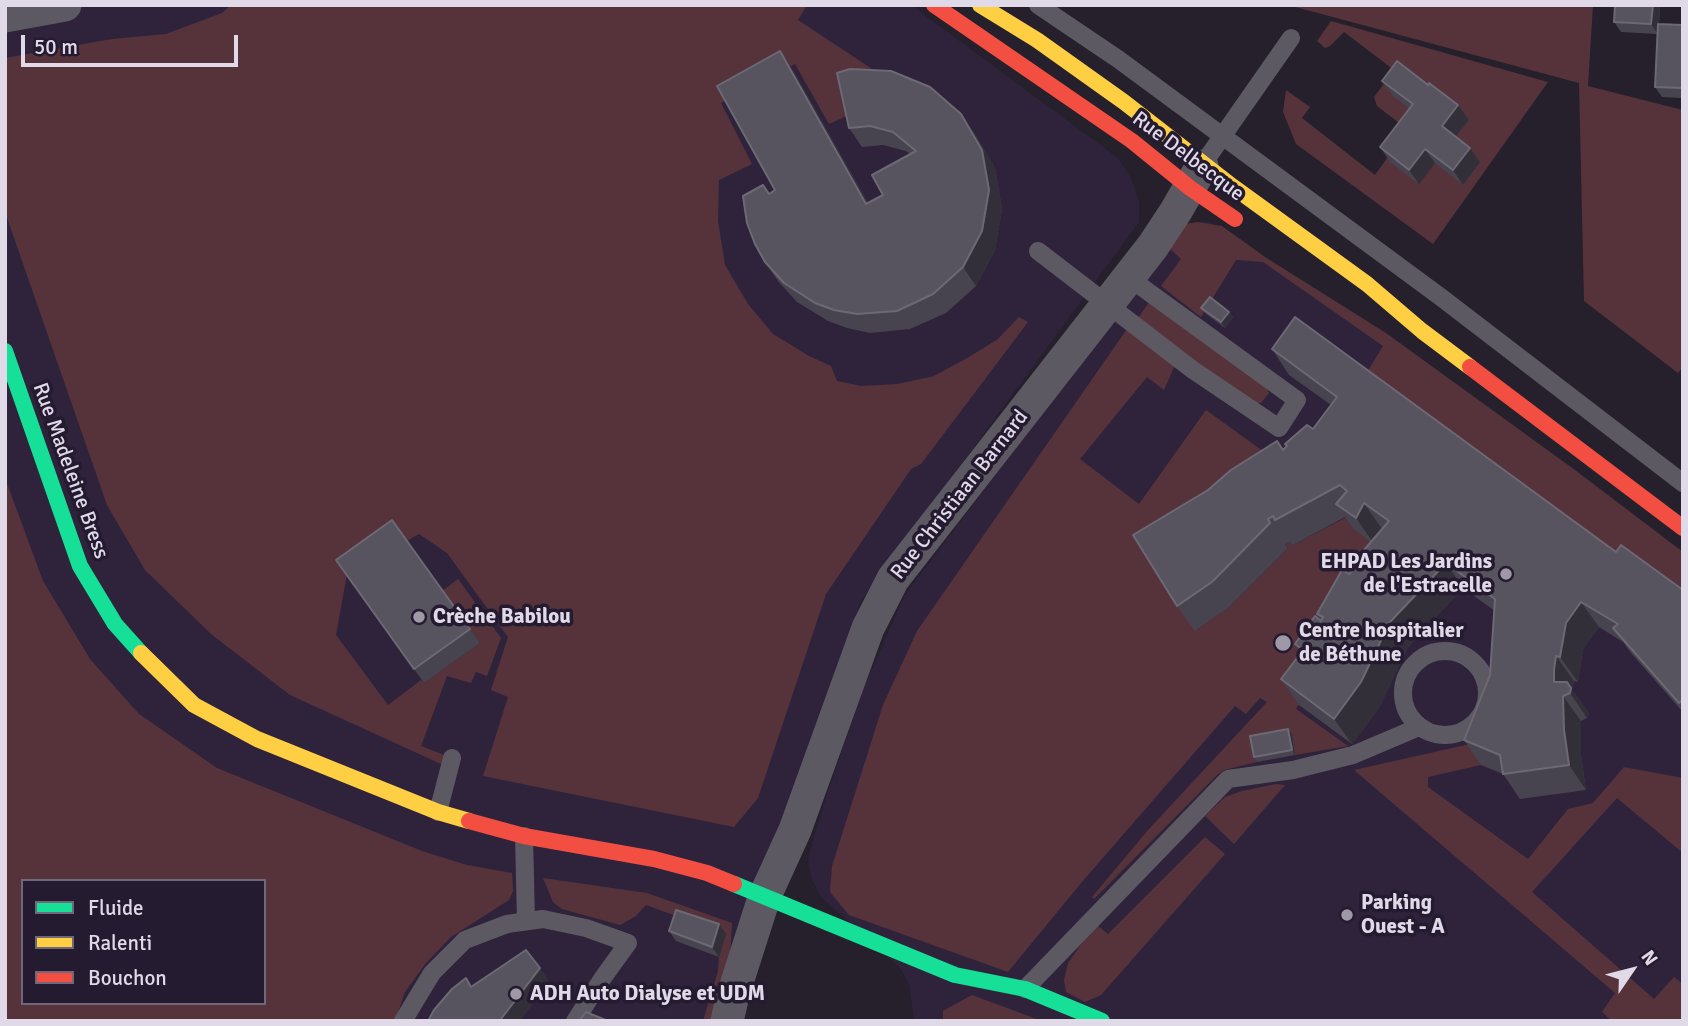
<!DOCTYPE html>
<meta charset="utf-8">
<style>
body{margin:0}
#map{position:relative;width:1688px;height:1026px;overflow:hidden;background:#25202b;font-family:Signika,sans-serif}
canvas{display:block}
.frame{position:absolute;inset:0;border:7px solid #e0d9e8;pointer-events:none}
.legend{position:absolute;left:21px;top:879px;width:245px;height:126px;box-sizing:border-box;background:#251b30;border:2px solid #70677a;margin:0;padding:9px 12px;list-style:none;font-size:21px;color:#e0d9e8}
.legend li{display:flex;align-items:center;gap:14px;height:35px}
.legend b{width:35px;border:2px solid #70677a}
.north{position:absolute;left:1597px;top:935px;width:70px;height:70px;-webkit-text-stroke:5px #251b30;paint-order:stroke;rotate:55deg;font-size:19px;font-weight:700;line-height:28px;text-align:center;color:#e0d9e8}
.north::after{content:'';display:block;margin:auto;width:24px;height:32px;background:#e0d9e8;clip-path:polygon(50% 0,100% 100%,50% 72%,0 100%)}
.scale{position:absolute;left:21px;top:35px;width:217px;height:32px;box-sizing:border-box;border:4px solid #e0d9e8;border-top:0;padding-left:9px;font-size:21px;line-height:24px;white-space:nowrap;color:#e0d9e8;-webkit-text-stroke:5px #251b30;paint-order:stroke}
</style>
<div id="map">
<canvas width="1688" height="1026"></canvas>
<div class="frame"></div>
<ul class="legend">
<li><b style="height:9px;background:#16e098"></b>Fluide</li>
<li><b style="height:9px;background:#ffcf43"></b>Ralenti</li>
<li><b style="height:9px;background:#f24e42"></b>Bouchon</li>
</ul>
<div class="north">N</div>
<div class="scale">50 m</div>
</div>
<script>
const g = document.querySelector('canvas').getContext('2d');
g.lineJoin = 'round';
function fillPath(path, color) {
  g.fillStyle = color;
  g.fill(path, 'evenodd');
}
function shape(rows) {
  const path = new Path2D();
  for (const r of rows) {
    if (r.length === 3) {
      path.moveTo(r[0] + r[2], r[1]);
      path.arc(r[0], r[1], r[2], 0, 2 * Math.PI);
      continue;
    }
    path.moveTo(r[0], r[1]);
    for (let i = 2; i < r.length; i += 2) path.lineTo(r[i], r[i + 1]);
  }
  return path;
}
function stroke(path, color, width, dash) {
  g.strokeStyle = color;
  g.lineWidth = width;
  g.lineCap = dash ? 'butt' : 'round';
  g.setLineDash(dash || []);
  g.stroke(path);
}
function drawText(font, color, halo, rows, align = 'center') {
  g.font = font + ' Signika,sans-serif';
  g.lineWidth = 7;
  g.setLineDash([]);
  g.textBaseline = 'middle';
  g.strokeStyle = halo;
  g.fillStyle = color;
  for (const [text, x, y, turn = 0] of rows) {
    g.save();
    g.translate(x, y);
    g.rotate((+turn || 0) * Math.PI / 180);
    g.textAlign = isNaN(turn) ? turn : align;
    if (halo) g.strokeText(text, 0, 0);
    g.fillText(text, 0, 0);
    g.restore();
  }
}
const built = shape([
 [5,5,911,5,1118,158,1131,178,1139,201,1139,222,861,601,712,1021,5,1021],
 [23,881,264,881,264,1003,23,1003],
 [1197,222,1210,222,1683,557,1683,1021,914,1021,909,983,900,968,820,896,811,877,808,858,825,800,863,690,904,596,1168,247]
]);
const green = shape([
 [231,5,807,5,798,20,904,90,829,124,795,64,721,103,752,164,719,180,718,221,725,265,748,304,773,334,809,356,831,366,837,381,861,386,898,384,934,376,969,357,998,339,1019,317,1028,322,921,464,911,469,826,594,758,798,734,827,483,776,508,697,491,690,508,637,447,553,419,534,347,574,336,635,388,705,421,680,424,683,480,643,442,591,458,579,501,638,487,676,476,672,471,683,447,676,421,746,444,755,441,764,290,695,211,634,145,570,107,505,5,212,5,58,112,39,166,34,222,13],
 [1288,5,1593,5,1588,86,1683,110,1683,367,1678,373,1584,301,1579,83],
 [1331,21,1548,82,1433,244,1296,144,1283,112,1286,90,1310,107,1302,118,1375,175,1392,151,1419,184,1468,120,1423,119,1412,133,1377,106,1374,97,1394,70,1344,32,1330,46,1325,48,1317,41],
 [1197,222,1222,226,1265,257,1386,333,1575,470,1683,552,1683,603,1363,379,1383,346,1263,262,1236,260,1201,317,1161,286,1181,259,1168,247,1185,224],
 [1150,301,1266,387,1269,393,1261,403,1253,403,1138,318],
 [1127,329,1175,365,1164,390,1147,377,1080,459,1139,504,1206,410,1289,470,1195,631,1229,607,1288,548,1285,545,1291,542,1293,545,1358,511,1380,536,1382,529,1407,547,1296,709,1348,746,1295,755,1291,734,1254,741,1257,762,1224,770,1218,774,1094,899,1092,897,1148,830,1267,702,1260,698,1246,714,1235,706,1081,883,1008,972,849,915,830,892,832,866,883,705,917,631],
 [5,478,43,581,90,659,139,714,217,768,422,851,467,865,512,873,513,891,509,900,451,937,426,963,405,992,395,1021,5,1021],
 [23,881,264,881,264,1003,23,1003],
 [1479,742,1481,765,1428,777,1428,787,1528,859,1568,809,1593,803,1624,767,1683,778,1683,853,1617,798,1532,892,1654,999,1674,977,1683,984,1683,1021,1612,1021,1602,1012,1615,993,1354,770],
 [1276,784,1285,785,1234,844,1205,816,1225,797,1242,791],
 [1205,837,1225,854,1101,995,1085,1002,1066,992,1064,980,1068,963,1082,943,1098,926,1108,934],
 [543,878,647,893,732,923,729,976,714,1021,703,1021,718,971,719,957,726,934,646,905,636,916,620,925,562,909,553,902],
 [972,995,1042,1021,943,1021,943,1011]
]);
const lane = shape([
 [1038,5,1118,59,1442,298,1683,483],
 [1203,164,1291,38],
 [1038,251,1193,370,1279,428,1297,400,1128,277],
 [1445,693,42],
 [438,812,452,758],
 [524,836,526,921],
 [1025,989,1228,779,1293,770,1353,755,1419,727],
 [403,1021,432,973,465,940,507,924,543,919,586,928,628,943,602,979,575,1021]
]);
const street = shape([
 [5,16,65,5],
 [727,1021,733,995,764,898,795,830,868,628,893,579,1153,246,1176,211,1202,166]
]);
const fast = shape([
 [5,351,80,566,115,624,141,653],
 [734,884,955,975,1025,989,1102,1021]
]);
const slow = shape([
 [980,5,1037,40,1124,102,1232,186,1367,284,1422,331,1470,367],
 [141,653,194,705,257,739,438,812,469,821]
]);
const jam = shape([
 [934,5,1132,141,1190,188,1235,219],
 [1470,367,1683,528],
 [469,821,524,836,654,859,707,873,734,884]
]);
const wall = shape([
 [1615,5,1658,5,1660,8,1659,24,1683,25,1683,98,1662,97,1655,87,1657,34,1621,32,1614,22],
 [793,70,868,203,883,195,910,154,906,151,883,145,862,147,849,128,837,73,974,132,995,168,1002,209,995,250,976,286,946,313,910,329,870,333,847,328,828,321,797,302,778,281,765,262,763,185,770,194,775,190],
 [1382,81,1428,85,1458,105,1469,120,1455,137,1480,162,1463,185,1435,163,1419,184,1390,162,1380,147,1410,109,1393,96],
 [1201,308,1229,312,1233,317,1225,328,1205,313],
 [1272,349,1683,590,1683,712,1631,653,1623,642,1599,627,1583,649,1578,682,1574,681,1572,690,1589,713,1587,718,1581,721,1581,755,1586,790,1520,799,1503,774,1481,765,1464,740,1490,675,1495,611,1463,588,1408,647,1379,708,1352,744,1299,705,1281,679,1301,653,1295,644,1321,621,1317,614,1355,568,1352,564,1371,542,1354,529,1345,517,1293,545,1290,542,1285,545,1288,548,1229,607,1195,631,1177,606,1283,449,1313,429,1331,405,1289,375],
 [392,520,480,643,424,683,336,560],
 [1292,734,1295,755,1257,762,1254,757],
 [669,931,726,934,719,957,676,941]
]);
const shadedWall = shape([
 [1653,5,1658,5,1660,8,1658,34,1651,24],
 [780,51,793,70,879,223,866,204],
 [1458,105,1469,120,1452,141,1442,126],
 [961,114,974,132,995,168,1002,209,995,250,976,286,963,267],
 [1470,148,1480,162,1463,185,1453,170],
 [1425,149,1435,163,1419,184,1409,170],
 [1229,312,1233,317,1225,328,1221,322],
 [1364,503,1382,529,1374,544,1356,518],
 [1446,563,1463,588,1408,647,1379,708,1352,744,1334,719,1390,622],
 [1581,602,1599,627,1583,649,1578,682,1560,657,1566,623],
 [1556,656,1574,681,1572,690,1589,713,1587,718,1570,693,1554,682,1554,670],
 [1563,696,1581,721,1581,755,1586,790,1569,765,1564,730],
 [1288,729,1292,734,1295,755,1292,750],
 [719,924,726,934,719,957,712,947],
 [540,968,550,982,520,1021,502,1021,501,1019]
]);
const building = shape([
 [1615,5,1653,5,1651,24,1614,22,1615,5],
 [1658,24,1683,25,1683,88,1655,87,1658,24],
 [780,51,866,204,883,195,872,175,916,151,893,132,870,126,849,128,837,73,850,69,891,71,930,87,961,114,982,150,989,190,982,231,963,267,933,294,897,311,857,314,834,310,815,303,784,283,765,262,755,244,747,223,743,196,763,185,769,194,775,190,717,86,780,51],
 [1397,61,1428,85,1429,83,1458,105,1442,126,1470,148,1453,170,1425,149,1409,170,1380,147,1413,104,1382,81,1397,61],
 [1210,297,1229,312,1221,322,1201,308,1210,297],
 [1295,317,1616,552,1621,545,1683,590,1683,699,1679,703,1613,628,1618,624,1581,602,1566,623,1560,657,1556,656,1554,670,1554,682,1567,682,1571,688,1570,693,1563,696,1564,730,1569,765,1503,774,1500,755,1464,740,1490,675,1495,599,1446,563,1390,622,1361,682,1334,719,1281,679,1303,650,1295,644,1315,616,1321,621,1323,617,1317,614,1342,570,1349,574,1356,567,1352,564,1389,521,1364,503,1356,518,1336,504,1347,491,1340,485,1275,520,1273,516,1268,519,1270,523,1212,582,1177,606,1133,535,1208,490,1231,470,1277,441,1283,450,1287,446,1285,444,1307,425,1313,429,1337,397,1272,349,1295,317],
 [392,520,470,629,414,669,336,560,392,520],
 [1288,729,1292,750,1254,757,1250,736,1288,729],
 [676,910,719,924,712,947,669,931,676,910],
 [526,950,540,968,501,1019,503,1021,428,1021,434,1010,452,989,466,978,471,987,526,950],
 [586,1012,608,1021,579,1021,586,1012]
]);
const markers = [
 [1506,574,7,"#9f98a6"],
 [419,617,7,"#9f98a6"],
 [1283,643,9,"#9f98a6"],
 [1347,915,7,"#9f98a6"],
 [516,994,7,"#9f98a6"]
];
const streetNames = [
 ["Rue Delbecque",1188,157,37],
 ["Rue Madeleine Bress",70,471,70],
 ["Rue Christiaan Barnard",960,495,-52]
];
const poiNames = [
 ["EHPAD Les Jardins",1492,562,"right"],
 ["de l'Estracelle",1492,586,"right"],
 ["Crèche Babilou",433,617],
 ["Centre hospitalier",1299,631],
 ["de Béthune",1299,655],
 ["Parking",1361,903],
 ["Ouest - A",1361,927],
 ["ADH Auto Dialyse et UDM",530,994]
];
fillPath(built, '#2f233b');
fillPath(green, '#56333b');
stroke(lane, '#5d5962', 18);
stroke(street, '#5d5962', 33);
stroke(fast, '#16e098', 16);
stroke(slow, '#ffcf43', 16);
stroke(jam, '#f24e42', 16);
fillPath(wall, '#47444f');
fillPath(shadedWall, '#322f39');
fillPath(building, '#57545f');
stroke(building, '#6c6974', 2);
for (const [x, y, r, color] of markers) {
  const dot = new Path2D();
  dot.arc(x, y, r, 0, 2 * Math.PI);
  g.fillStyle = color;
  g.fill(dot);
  stroke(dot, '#251b30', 2.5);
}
drawText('21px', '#e0d9e8', '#251b30', streetNames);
drawText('bold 21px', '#e0d9e8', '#251b30', poiNames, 'left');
</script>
